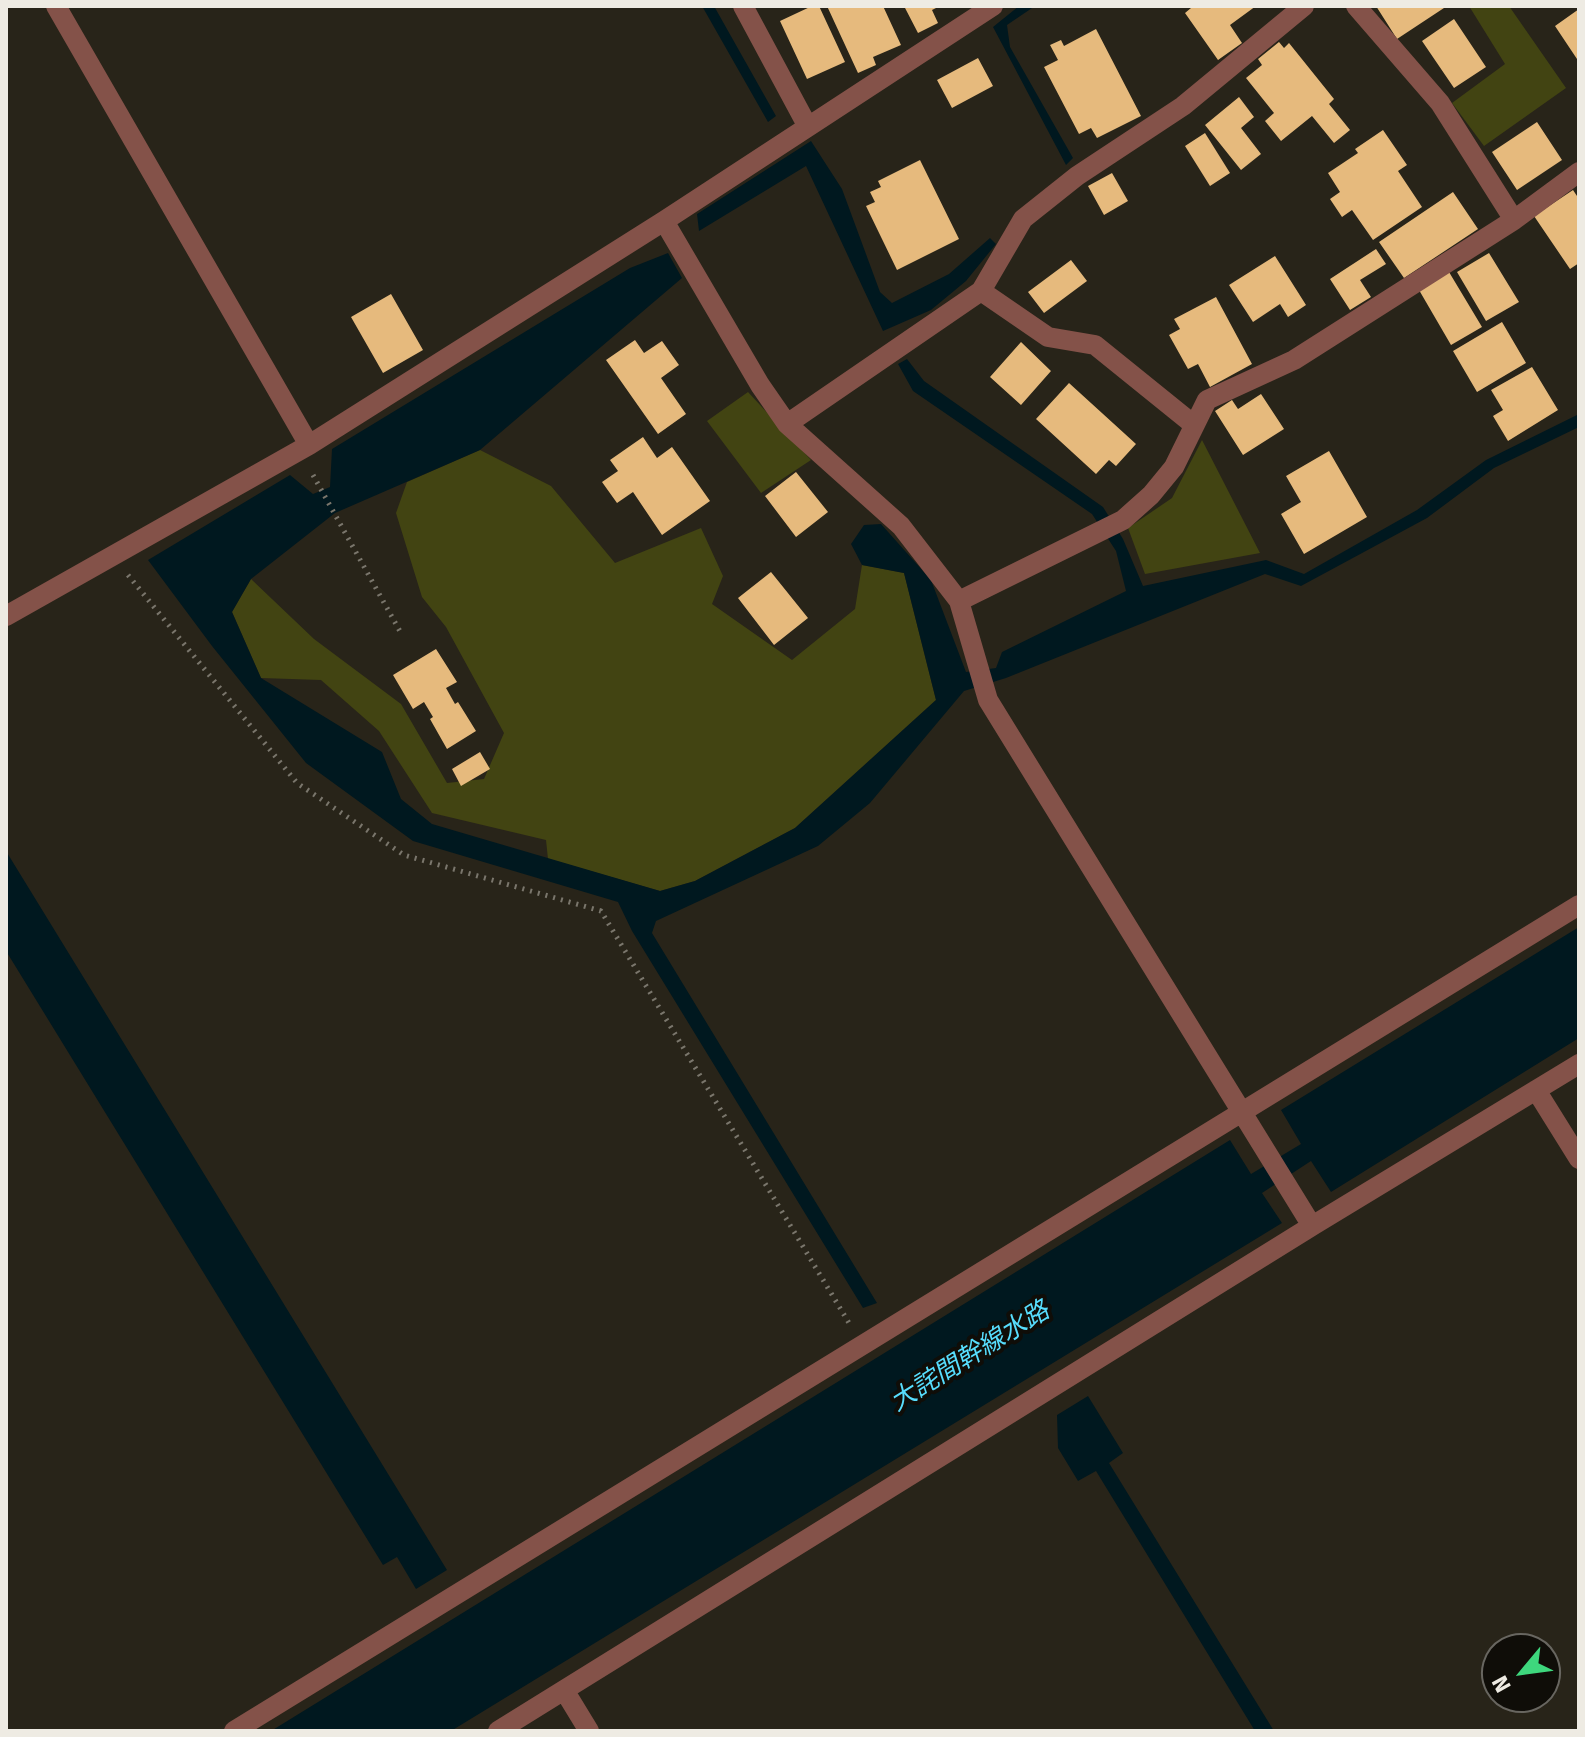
<!DOCTYPE html>
<meta charset="utf-8">
<style>
body{margin:0}
#map{position:relative;width:1585px;height:1737px;overflow:hidden;background:#282419;font-family:"Fira Sans",sans-serif}
canvas{display:block}
.frame{position:absolute;inset:0;border:8px solid #eeebe3;pointer-events:none}
.north{position:absolute;left:1481px;top:1633px;width:80px;height:80px;box-sizing:border-box;background:#0f0d08;border:2px solid #686660;border-radius:50%;rotate:241deg;font-size:22px;font-weight:700;line-height:32px;text-align:center;color:#eeebe3}
.north::after{content:'';display:block;margin:auto;width:28px;height:36px;background:#3ed77d;clip-path:polygon(50% 0,100% 100%,50% 72%,0 100%)}
</style>
<div id="map">
<canvas width="1585" height="1737"></canvas>
<div class="frame"></div>
<div class="north">N</div>
</div>
<script>
const g = document.querySelector('canvas').getContext('2d');
g.lineJoin = 'round';
function fillPath(path, color) {
  g.fillStyle = color;
  g.fill(path, 'evenodd');
}
function shape(rows) {
  const path = new Path2D();
  for (const r of rows) {
    path.moveTo(r[0], r[1]);
    for (let i = 2; i < r.length; i += 2) path.lineTo(r[i], r[i + 1]);
  }
  return path;
}
function stroke(path, color, width, dash) {
  g.strokeStyle = color;
  g.lineWidth = width;
  g.lineCap = dash ? 'butt' : 'round';
  g.setLineDash(dash || []);
  g.stroke(path);
}
function drawText(font, color, halo, rows, align = 'center') {
  g.font = font + ' "Fira Sans","Noto Sans JP",sans-serif';
  g.lineWidth = 8;
  g.setLineDash([]);
  g.textBaseline = 'middle';
  g.strokeStyle = halo;
  g.fillStyle = color;
  for (const [text, x, y, turn = 0] of rows) {
    g.save();
    g.translate(x, y);
    g.rotate((+turn || 0) * Math.PI / 180);
    g.textAlign = isNaN(turn) ? turn : align;
    if (halo) g.strokeText(text, 0, 0);
    g.fillText(text, 0, 0);
    g.restore();
  }
}
const green = shape([
 [1469,6,1509,6,1566,88,1484,146,1452,103,1505,64],
 [748,392,811,460,761,493,707,421],
 [1202,440,1260,553,1145,574,1128,528,1172,498],
 [480,450,551,486,615,563,701,528,723,576,712,604,792,660,855,609,862,565,904,573,936,700,795,828,695,881,660,891,548,859,546,840,432,813,379,731,321,680,261,678,232,612,251,579,314,639,401,704,447,783,484,779,504,733,446,627,422,597,396,513,407,482]
]);
const water = shape([
 [702,6,714,6,776,116,768,122],
 [1019,6,1035,6,1007,25,1010,47,1073,158,1066,165,993,27],
 [811,141,842,189,880,292,892,303,949,274,990,238,996,244,966,281,931,310,883,331,806,166,699,231,697,214],
 [668,253,682,278,480,450,335,513,251,579,232,612,261,678,382,752,401,799,432,824,660,891,695,881,795,828,936,700,904,573,862,565,851,544,864,525,881,524,931,580,966,672,996,668,1002,652,1126,591,1116,551,1092,514,913,391,898,364,907,359,924,381,1103,507,1123,539,1143,586,1266,560,1304,574,1417,510,1486,460,1579,414,1579,427,1494,468,1427,518,1301,586,1265,574,1006,678,964,691,870,803,818,846,656,921,652,933,877,1303,863,1308,632,931,618,902,413,841,306,763,212,646,148,560,290,475,313,494,330,487,332,449,630,268],
 [6,851,447,1570,416,1589,397,1557,383,1565,6,951],
 [1579,927,1579,1038,1331,1192,1311,1161,1262,1193,1282,1223,451,1731,271,1731,1230,1140,1251,1174,1301,1144,1281,1110],
 [1088,1396,1123,1453,1109,1463,1274,1731,1255,1731,1096,1471,1078,1481,1058,1448,1057,1415]
]);
const building = shape([
 [812,6,819,6,845,62,807,79,780,21],
 [827,6,883,6,901,45,873,57,876,65,858,73],
 [904,6,940,6,932,10,938,23,918,33],
 [1189,6,1256,6,1230,25,1242,43,1218,60,1185,13,1191,8],
 [1376,6,1447,6,1397,39],
 [1579,9,1579,62,1555,26],
 [1454,19,1486,67,1454,88,1422,41],
 [1096,29,1141,116,1097,138,1091,128,1079,134,1044,67,1058,60,1050,45,1061,40,1064,46],
 [1279,42,1284,48,1289,43,1334,99,1329,104,1350,130,1334,143,1312,116,1281,141,1265,121,1274,113,1246,78,1262,65,1258,59],
 [978,58,993,86,952,108,937,80],
 [1239,97,1254,117,1241,128,1261,154,1241,170,1205,125],
 [1537,122,1562,160,1517,190,1492,152],
 [1383,130,1407,165,1398,171,1422,207,1373,240,1352,210,1342,217,1330,199,1340,192,1328,173,1358,153,1355,149],
 [1205,133,1230,173,1210,186,1185,146],
 [920,160,959,239,897,270,866,206,875,202,870,192,881,187,878,181],
 [1112,173,1128,201,1104,215,1088,186],
 [1573,190,1579,199,1579,263,1570,269,1534,216],
 [1453,192,1478,229,1404,278,1379,242],
 [1376,249,1386,264,1360,280,1371,297,1350,310,1330,279],
 [1489,253,1519,302,1486,321,1457,272],
 [1275,256,1306,305,1288,317,1280,304,1253,322,1229,285],
 [1071,260,1087,281,1044,313,1028,292],
 [1449,272,1482,327,1451,345,1419,290],
 [391,294,423,350,383,373,351,317],
 [1216,297,1252,364,1210,387,1198,364,1188,369,1169,335,1180,329,1174,319],
 [1502,322,1526,363,1477,392,1453,351],
 [635,340,644,353,662,341,679,365,661,378,686,414,658,434,606,360],
 [1021,342,1051,371,1021,405,990,377],
 [1532,367,1558,410,1508,441,1493,416,1503,410,1491,390],
 [1069,383,1136,444,1116,466,1109,460,1096,474,1036,419],
 [1261,394,1284,429,1243,455,1215,411,1232,400,1238,409],
 [643,437,657,458,672,447,710,501,662,535,633,492,617,503,602,482,618,471,610,460],
 [1329,451,1367,517,1304,554,1281,514,1301,502,1286,476],
 [796,472,828,512,796,537,765,496],
 [771,572,808,618,774,645,738,598],
 [436,649,457,682,446,688,455,704,458,702,476,731,447,749,430,719,433,717,424,702,413,709,393,675],
 [480,752,490,769,461,786,452,769]
]);
const path = shape([
 [313,475,402,635],
 [128,575,297,783,404,855,601,911,849,1323]
]);
const minor = shape([
 [56,6,309,445],
 [743,6,808,127],
 [1356,6,1440,103,1514,220],
 [664,221,760,385,787,424,901,526,959,601,988,700,1312,1226,1579,1064],
 [981,291,1048,337,1095,345,1194,425],
 [787,424,981,291,1023,219,1077,176,1183,106,1304,6],
 [959,601,1123,520,1151,495,1174,467,1207,400,1294,360,1514,220,1579,172],
 [6,616,309,445,664,221,993,6],
 [1536,1090,1579,1159],
 [564,1690,589,1731],
 [234,1731,1579,905],
 [498,1731,1312,1226]
]);
const waterNames = [
 ["大詫間幹線水路",970,1357,-32]
];
fillPath(green, '#424412');
fillPath(water, '#00181f');
fillPath(building, '#e6ba7d');
stroke(path, '#7a766c', 5, [2, 6]);
stroke(minor, '#845249', 20);
drawText('italic 26px', '#57ddfd', '#0f0d08', waterNames);
</script>
